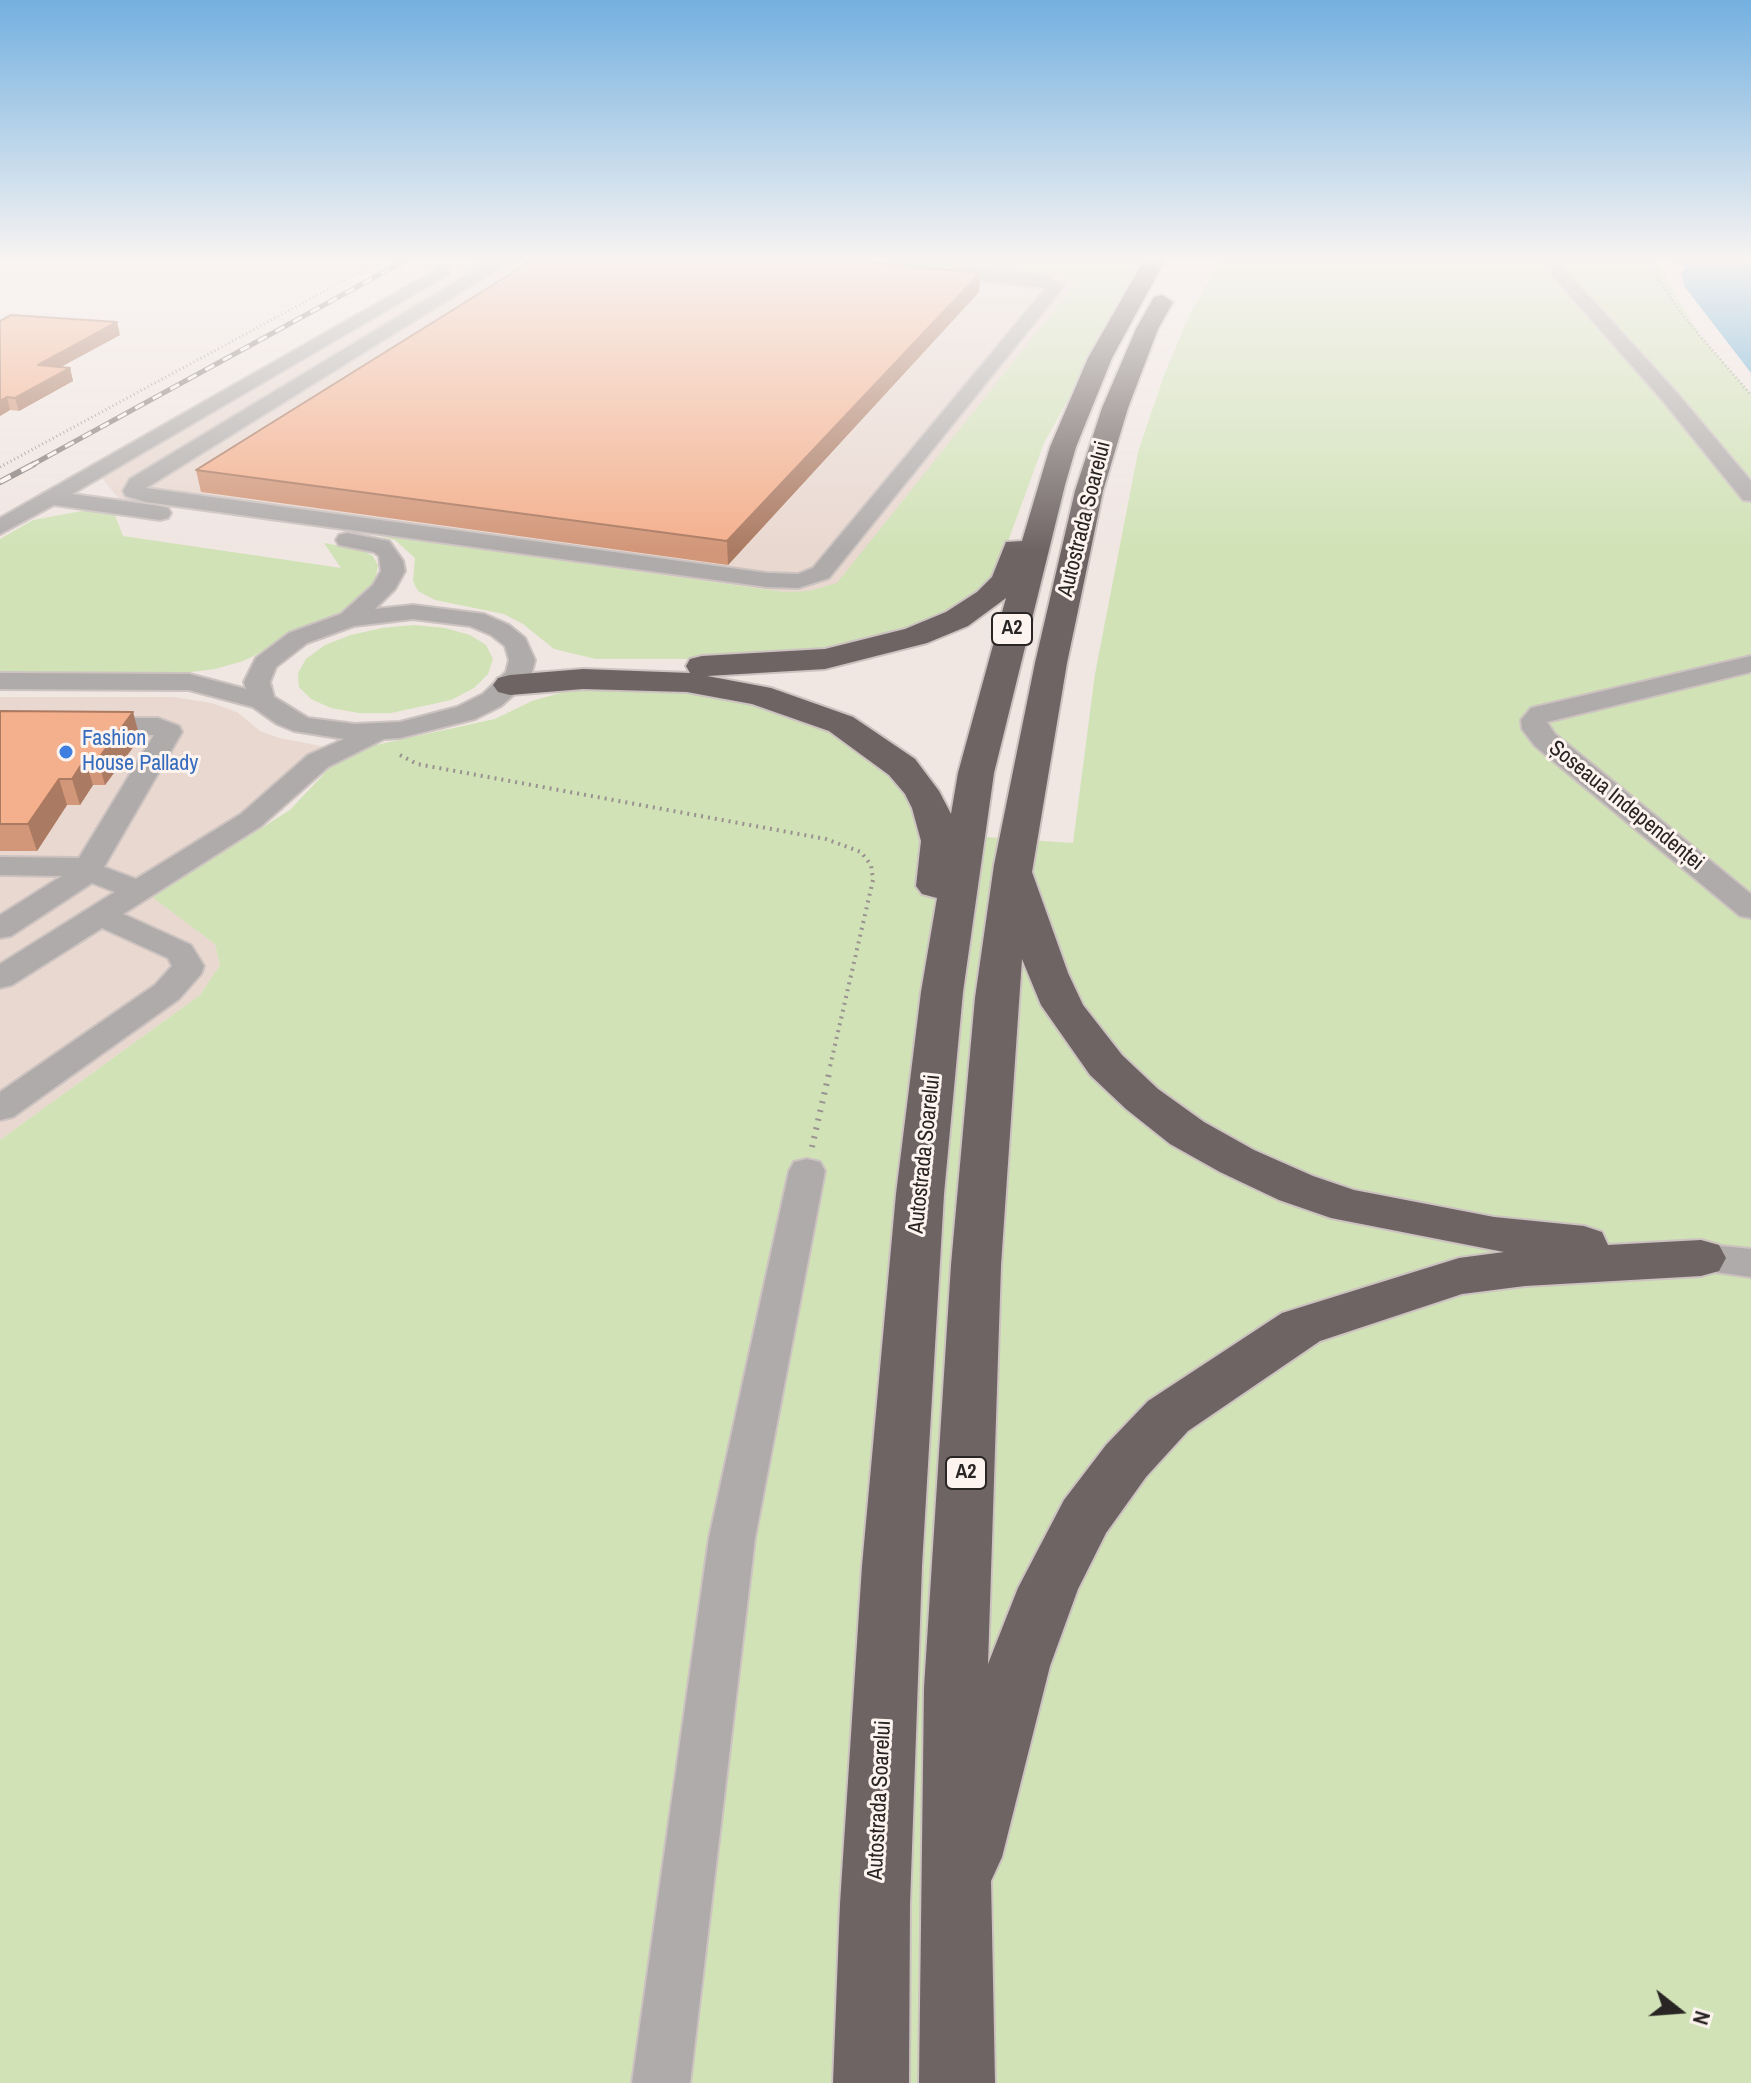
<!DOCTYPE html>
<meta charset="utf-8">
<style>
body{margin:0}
#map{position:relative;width:1751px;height:2083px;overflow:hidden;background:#f0e6e2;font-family:"Archivo Narrow",sans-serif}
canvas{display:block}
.north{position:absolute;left:1639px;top:1971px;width:80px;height:80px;-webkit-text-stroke:6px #fdf4ef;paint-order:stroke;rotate:107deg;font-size:22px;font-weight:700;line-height:32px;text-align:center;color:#292524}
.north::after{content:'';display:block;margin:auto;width:28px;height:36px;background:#292524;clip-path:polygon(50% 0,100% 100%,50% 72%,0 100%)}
</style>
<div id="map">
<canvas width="1751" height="2083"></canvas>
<div class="north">N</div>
</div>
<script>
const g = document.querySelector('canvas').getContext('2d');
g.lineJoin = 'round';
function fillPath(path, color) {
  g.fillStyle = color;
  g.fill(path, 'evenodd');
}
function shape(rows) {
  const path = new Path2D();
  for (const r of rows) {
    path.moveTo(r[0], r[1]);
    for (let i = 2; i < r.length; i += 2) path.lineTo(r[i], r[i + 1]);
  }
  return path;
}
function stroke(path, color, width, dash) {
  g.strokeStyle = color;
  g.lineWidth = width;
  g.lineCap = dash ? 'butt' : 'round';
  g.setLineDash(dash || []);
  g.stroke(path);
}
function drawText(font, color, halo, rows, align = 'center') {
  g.font = font + ' "Archivo Narrow",sans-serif';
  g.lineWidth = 6;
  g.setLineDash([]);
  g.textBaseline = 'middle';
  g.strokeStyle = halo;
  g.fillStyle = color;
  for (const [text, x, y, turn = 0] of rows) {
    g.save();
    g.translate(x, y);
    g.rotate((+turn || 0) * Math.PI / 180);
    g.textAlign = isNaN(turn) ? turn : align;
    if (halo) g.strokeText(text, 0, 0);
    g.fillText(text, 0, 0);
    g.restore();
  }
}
const built = shape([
 [478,260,1118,260,842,600,119,499,102,478],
 [0,697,173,697,211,703,237,712,260,731,279,738,337,749,152,896,215,944,220,965,200,995,0,1140]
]);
const green = shape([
 [950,260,1146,260,1044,443,992,585,955,612,864,645,729,659,596,659,554,649,523,624,504,614,435,600,418,591,413,581,415,558,395,540,376,535,785,592,809,591,837,583,1074,286,1073,281,1057,275,969,267],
 [1221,260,1655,260,1699,334,1751,394,1751,2083,0,2083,0,1140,200,995,220,965,215,944,152,897,290,810,338,759,362,748,495,719,532,701,574,689,705,692,750,702,819,726,854,747,901,786,927,833,1073,843,1095,674,1138,452,1164,375,1191,311],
 [82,511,114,512,123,536,341,568,324,543,358,549,372,555,378,565,376,577,370,592,339,616,243,661,215,669,182,673,0,672,0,539,33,520],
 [414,625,445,628,470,635,486,645,493,659,488,674,474,688,451,700,391,713,359,713,331,708,311,699,299,687,298,673,306,659,325,645,351,635,382,628]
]);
const water = shape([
 [1670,260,1751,260,1751,373,1685,287,1681,274,1685,267]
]);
const pathFar2 = shape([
 [1646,260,1683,316,1751,395],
 [0,467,382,260]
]);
const pathFar1 = shape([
 [400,755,417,764,826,839,861,852,871,865,873,880,829,1071]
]);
const path = shape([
 [812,1147,830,1069]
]);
const minor = shape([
 [492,260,512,260,146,488,767,573,798,574,813,568,1046,288,846,265,838,260,897,260,1043,275,1064,286,829,578,798,588,767,587,146,502,126,496,123,491,130,479,492,260],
 [1539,260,1556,260,1677,393,1751,481,1751,501,1743,500,1663,401,1539,260],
 [443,266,449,268,449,274,72,494,160,506,168,508,171,513,168,518,160,520,54,505,0,534,0,518,443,266],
 [347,533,389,541,403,561,405,571,395,589,375,609,413,605,484,614,509,625,525,638,535,660,532,672,519,690,501,706,475,719,400,738,384,739,328,767,261,826,123,914,191,945,204,966,201,974,179,999,13,1117,0,1120,0,1092,155,985,172,966,168,958,102,928,12,985,0,988,0,964,115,892,92,883,11,936,0,938,0,915,62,876,0,875,0,857,79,858,154,735,0,734,0,718,158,718,179,726,182,732,104,867,136,879,241,814,308,755,344,739,294,731,277,724,253,707,189,690,0,689,0,673,189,674,246,689,244,682,256,658,289,633,341,614,373,585,381,571,379,556,374,552,339,545,336,540,339,535,347,533],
 [413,619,470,626,491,635,505,646,509,660,506,672,483,694,457,707,400,722,355,724,308,718,274,697,270,682,276,667,307,643,354,626,413,619],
 [1751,656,1751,672,1547,722,1555,734,1751,894,1751,918,1740,916,1535,746,1522,729,1521,720,1531,708,1751,656],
 [807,1159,820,1162,825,1171,755,1538,690,2083,632,2083,709,1538,789,1171,794,1162,807,1159],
 [1701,1244,1751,1249,1751,1277,1687,1268,1682,1258,1687,1248,1701,1244]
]);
const highway = shape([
 [1144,260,1165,260,1112,358,1076,447,1065,485,994,773,963,992,944,1194,922,1566,910,1904,909,2083,833,2083,840,1904,862,1566,896,1194,921,992,937,898,922,894,916,886,921,841,912,808,905,794,889,775,829,731,752,704,687,692,583,689,510,695,498,692,493,685,498,678,510,675,583,669,690,673,686,666,690,659,702,656,825,649,905,629,946,612,977,592,992,577,1006,542,1022,541,1050,447,1088,358,1144,260],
 [1006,598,958,773,951,814,939,791,915,759,853,717,771,688,707,676,825,669,927,643,968,626,1006,598],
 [1162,295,1173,302,1158,329,1128,408,1103,491,1067,663,1032,872,1068,973,1083,1005,1122,1055,1158,1089,1204,1122,1254,1150,1313,1176,1354,1190,1494,1217,1584,1226,1602,1232,1608,1245,1701,1240,1719,1245,1726,1258,1719,1271,1701,1276,1525,1286,1462,1294,1320,1341,1188,1431,1146,1477,1106,1533,1078,1589,1050,1666,1002,1857,991,1881,995,2083,919,2083,924,1688,951,1265,975,998,994,865,1035,663,1075,491,1102,408,1136,329,1154,297,1162,295],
 [1022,959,1041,1005,1090,1075,1126,1109,1170,1144,1220,1172,1279,1200,1331,1218,1504,1252,1459,1258,1282,1313,1148,1401,1106,1445,1064,1500,1018,1588,988,1664,1001,1265,1022,959]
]);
const railFar1 = shape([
 [30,466,406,260]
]);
const rail = shape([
 [0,482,34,464]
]);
const wall = shape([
 [980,273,979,292,728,565,201,492,196,470],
 [0,321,120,335,61,367,70,368,73,381,19,411,10,410,0,416],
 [0,711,140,738,105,785,93,785,80,805,67,805,37,851,0,851]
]);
const shadedWall = shape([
 [980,273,979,292,728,565,727,541],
 [117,322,120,335,42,377,38,365],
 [70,368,73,381,19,411,15,398],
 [7,397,10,410,0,416,0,401],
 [133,712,140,738,105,785,98,759],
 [85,759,93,785,80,805,72,779],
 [59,779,67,805,37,851,28,824]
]);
const building = shape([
 [533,260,843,260,980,273,727,541,196,470,533,260],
 [11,315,117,322,38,365,70,368,15,398,7,397,0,401,0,321,11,315],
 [0,711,133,712,98,759,85,759,72,779,59,779,28,824,0,824,0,711]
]);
const markers = [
 [66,752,8,"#3f7fe0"]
];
const shields = [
 [1012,629,40],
 [966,1473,40]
];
const shieldNames = [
 ["A2",1012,629],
 ["A2",966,1473]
];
const streetNames = [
 ["Autostrada Soarelui",1085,519,-76],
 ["Șoseaua Independenței",1626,806,39],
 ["Autostrada Soarelui",925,1154,-84],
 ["Autostrada Soarelui",880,1800,-87]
];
const shopNames = [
 ["Fashion",82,739],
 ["House Pallady",82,764]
];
fillPath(built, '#e9d8d0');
fillPath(green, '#d0e2b6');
fillPath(water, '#63abd5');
stroke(minor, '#ccc3c0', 4);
stroke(highway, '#ccc3c0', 4);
stroke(pathFar2, '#9a9290', 3, [1, 3]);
stroke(pathFar1, '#9a9290', 4, [2, 5]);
stroke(path, '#9a9290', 6, [2, 7]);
fillPath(minor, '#afabaa');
fillPath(highway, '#6e6463');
stroke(railFar1, '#837c7a', 5);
stroke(rail, '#837c7a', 6);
stroke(railFar1, '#fdf4ef', 3, [10]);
stroke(rail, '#fdf4ef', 4, [12]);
fillPath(wall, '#d29678');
fillPath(shadedWall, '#ab7a62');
fillPath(building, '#f4af8c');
stroke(building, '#ab7a62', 2);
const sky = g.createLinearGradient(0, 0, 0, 552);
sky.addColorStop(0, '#73b0e0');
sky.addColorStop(0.47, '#f8f4f2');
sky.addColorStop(1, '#f8f4f200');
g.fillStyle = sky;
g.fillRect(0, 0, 1751, 552);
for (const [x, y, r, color] of markers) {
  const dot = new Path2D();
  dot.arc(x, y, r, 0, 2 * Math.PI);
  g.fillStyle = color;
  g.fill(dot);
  stroke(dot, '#fdf4ef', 3);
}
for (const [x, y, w] of shields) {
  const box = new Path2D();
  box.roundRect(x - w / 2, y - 16, w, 32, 6);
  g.fillStyle = '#fdf4ef';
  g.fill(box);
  stroke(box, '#292524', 2);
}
drawText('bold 20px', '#292524', null, shieldNames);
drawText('22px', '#292524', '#fdf4ef', streetNames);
drawText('22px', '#366cbe', '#fdf4ef', shopNames, 'left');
</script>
